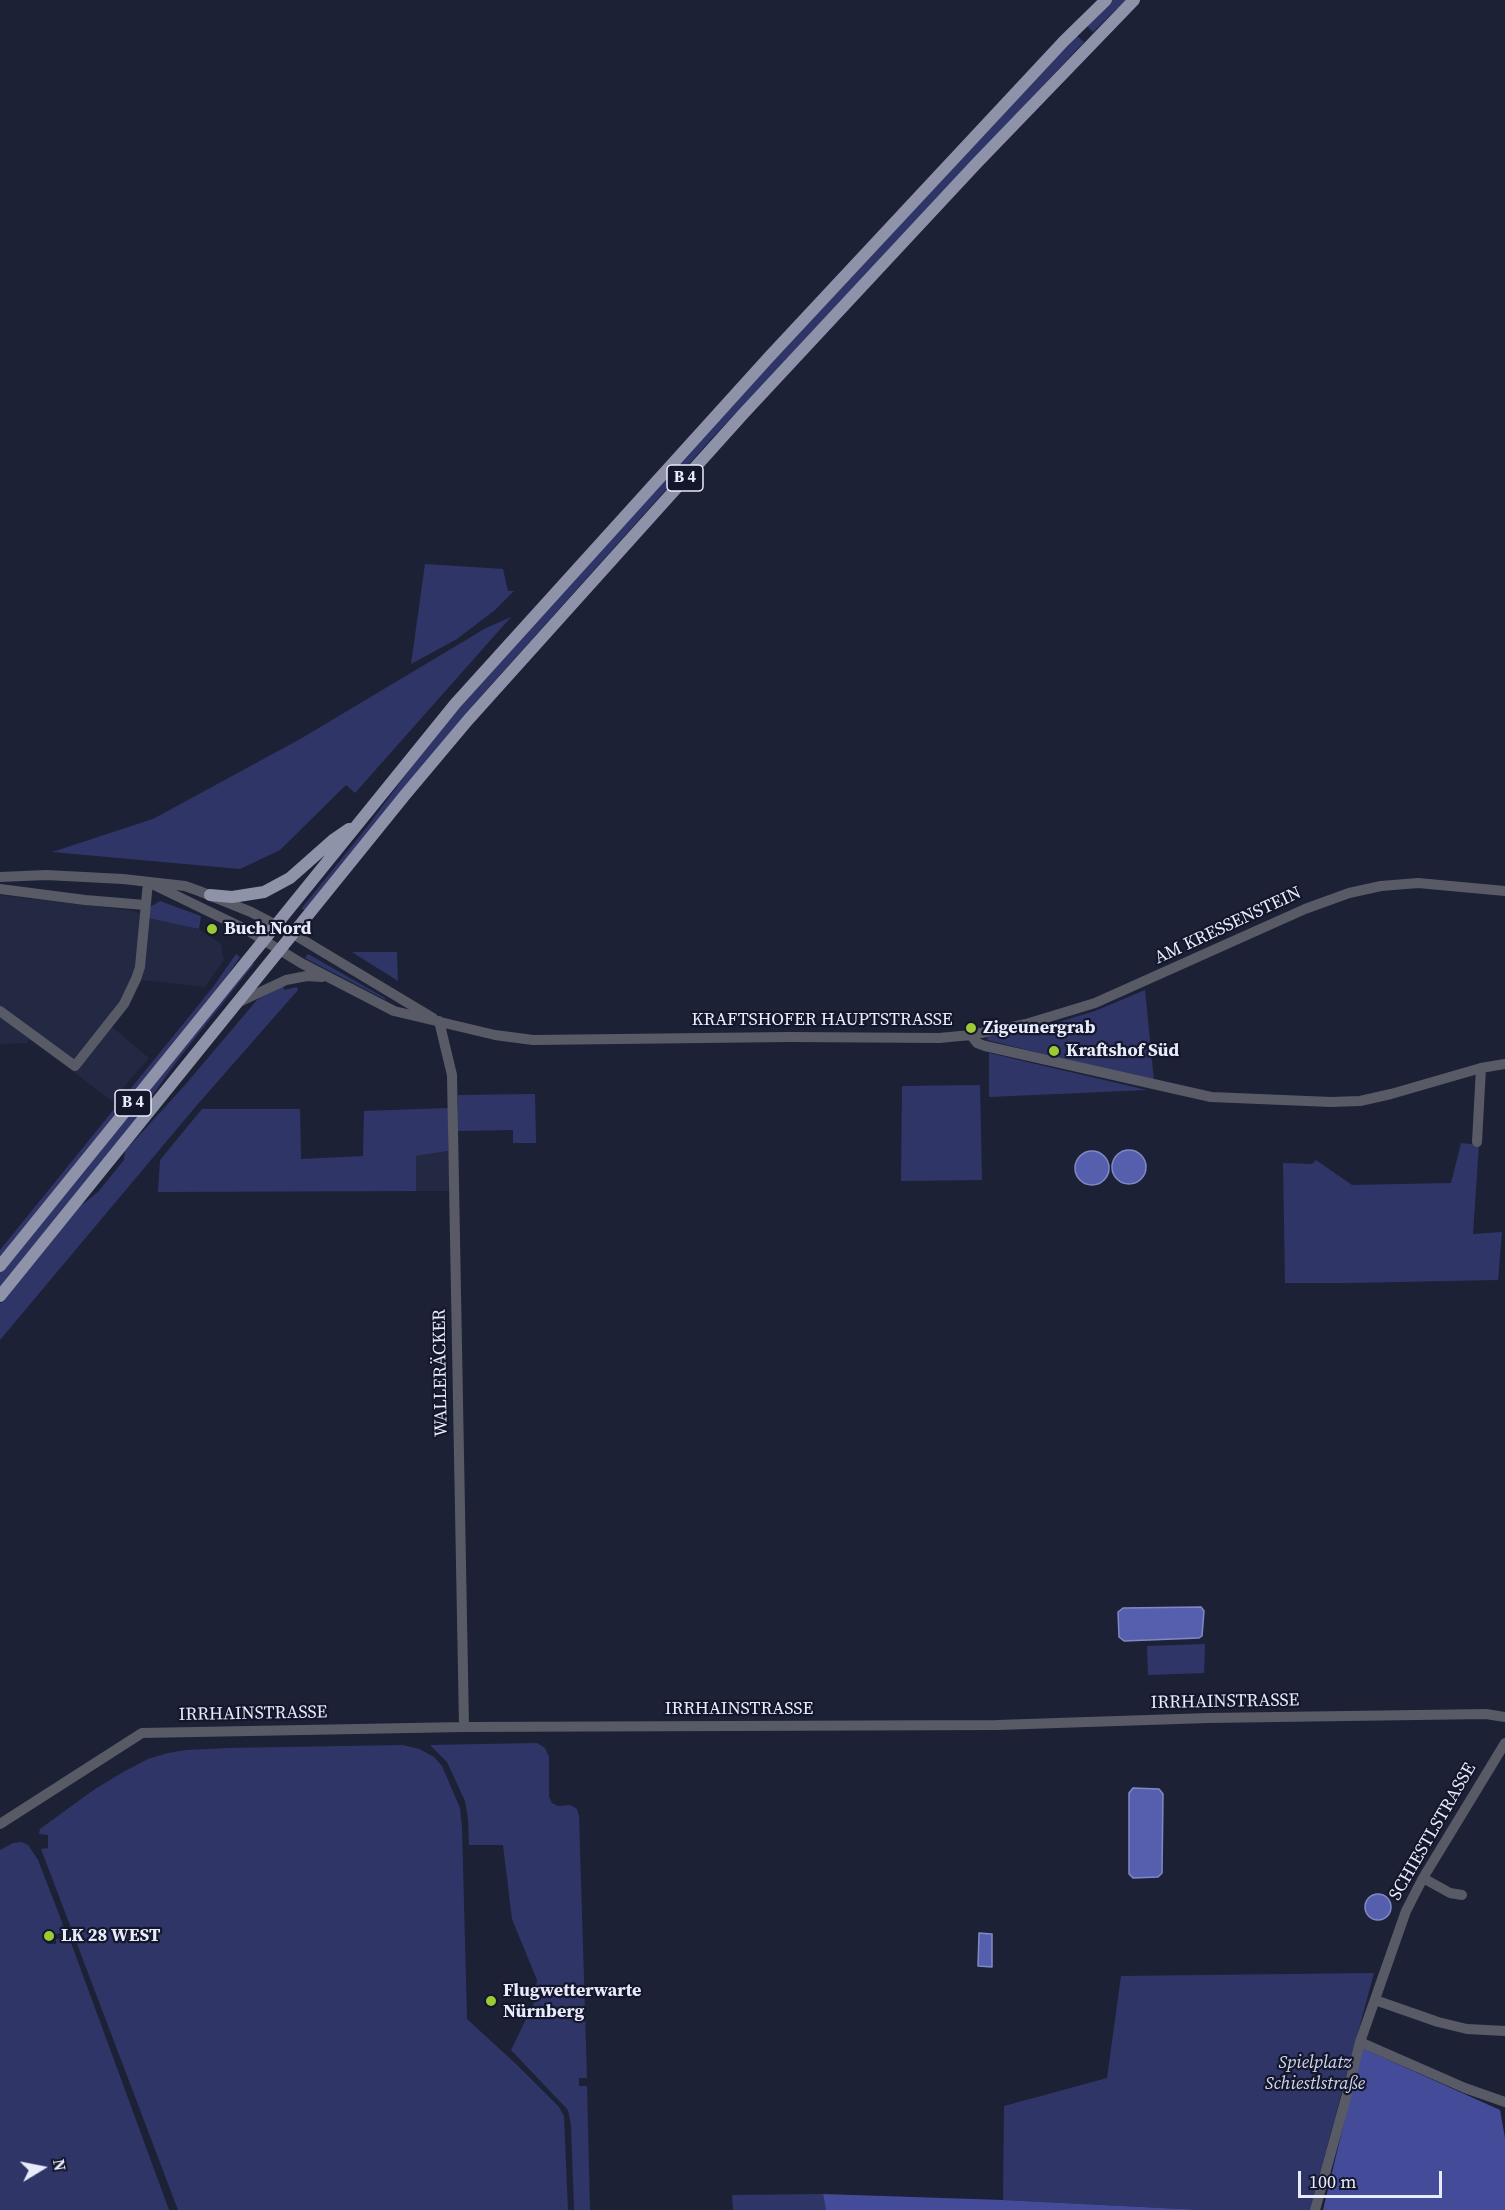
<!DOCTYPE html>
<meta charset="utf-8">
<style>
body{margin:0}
#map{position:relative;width:1505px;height:2210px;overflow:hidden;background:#1d2136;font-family:"Source Serif 4",serif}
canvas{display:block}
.north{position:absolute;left:12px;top:2138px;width:60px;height:60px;-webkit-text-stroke:4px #14172c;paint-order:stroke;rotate:80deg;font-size:16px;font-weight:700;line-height:24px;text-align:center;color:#e8ebfa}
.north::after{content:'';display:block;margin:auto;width:21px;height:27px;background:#e8ebfa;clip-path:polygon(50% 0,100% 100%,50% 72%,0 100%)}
.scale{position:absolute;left:1298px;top:2171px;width:144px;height:27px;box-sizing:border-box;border:3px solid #e8ebfa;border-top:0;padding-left:8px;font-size:18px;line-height:21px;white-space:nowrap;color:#e8ebfa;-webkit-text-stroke:4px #14172c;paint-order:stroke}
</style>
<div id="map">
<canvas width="1505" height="2210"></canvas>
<div class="north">N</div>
<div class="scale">100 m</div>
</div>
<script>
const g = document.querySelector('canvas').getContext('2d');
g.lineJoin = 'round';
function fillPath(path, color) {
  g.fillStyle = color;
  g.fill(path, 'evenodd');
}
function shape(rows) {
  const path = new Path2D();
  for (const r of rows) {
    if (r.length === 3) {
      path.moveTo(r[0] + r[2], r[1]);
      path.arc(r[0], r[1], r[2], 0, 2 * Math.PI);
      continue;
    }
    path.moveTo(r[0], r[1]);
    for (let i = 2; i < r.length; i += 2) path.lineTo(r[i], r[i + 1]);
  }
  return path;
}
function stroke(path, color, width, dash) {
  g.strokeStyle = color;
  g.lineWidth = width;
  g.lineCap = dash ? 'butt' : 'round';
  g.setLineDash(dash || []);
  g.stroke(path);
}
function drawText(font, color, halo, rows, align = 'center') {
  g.font = font + ' "Source Serif 4",serif';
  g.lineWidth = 4.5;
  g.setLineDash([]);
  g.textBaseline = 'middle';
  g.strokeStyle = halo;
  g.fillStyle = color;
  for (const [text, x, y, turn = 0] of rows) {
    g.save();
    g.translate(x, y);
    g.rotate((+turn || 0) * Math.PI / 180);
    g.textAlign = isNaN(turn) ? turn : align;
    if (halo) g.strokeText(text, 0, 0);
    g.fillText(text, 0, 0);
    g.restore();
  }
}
const built = shape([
 [0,895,135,911,148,918,199,929,221,944,224,960,205,987,141,980,111,1026,149,1058,112,1101,30,1039,27,1043,0,1044],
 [448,1151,450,1191,416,1191,416,1156]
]);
const green = shape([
 [1112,0,1126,0,1093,32,1087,26],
 [1077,36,1084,42,715,435,465,714,305,910,301,909,367,827,433,738,709,428],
 [425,564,503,569,508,591,514,591,495,610,457,639,411,664],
 [511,617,355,793,346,785,280,850,240,869,52,852,153,819,302,738,486,628],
 [160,901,201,916,199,929,148,918,150,907],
 [352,952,397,952,398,981],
 [236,954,240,957,227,976,0,1257,0,1250,213,987],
 [308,954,385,998,386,1000,305,958],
 [252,963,254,964,180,1057,126,1132,0,1287,0,1272],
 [283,984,284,990,297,987,298,990,197,1105,0,1340,0,1304,79,1207,98,1192,124,1160,125,1151,185,1085,257,1000],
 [1145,990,1154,1081,987,1040,988,1037,1049,1025,1095,1011],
 [989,1053,1147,1090,989,1097],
 [980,1085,982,1180,901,1181,902,1086],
 [535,1094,536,1143,513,1143,513,1130,458,1131,458,1095],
 [448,1108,448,1151,416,1156,416,1191,158,1192,160,1160,202,1109,300,1109,301,1159,363,1156,364,1111],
 [1461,1143,1479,1145,1473,1234,1502,1232,1498,1280,1348,1283,1285,1283,1283,1163,1312,1164,1316,1160,1352,1185,1451,1183],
 [1205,1644,1204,1673,1148,1675,1147,1646],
 [537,1743,545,1748,549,1757,549,1797,552,1803,558,1806,570,1805,577,1809,579,1816,587,2078,579,2078,579,2086,587,2086,590,2210,574,2210,571,2125,568,2110,511,2050,534,2003,537,1980,512,1919,503,1845,469,1845,468,1818,465,1801,447,1762,430,1745],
 [403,1745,419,1749,434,1757,442,1766,460,1808,462,1828,467,2019,516,2064,559,2107,564,2116,568,2210,178,2210,41,1849,48,1848,48,1835,39,1834,40,1829,95,1789,125,1771,148,1759,168,1753,186,1750,227,1748],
 [21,1842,28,1845,38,1860,62,1922,64,1932,53,1935,47,1933,47,1944,56,1944,56,1939,67,1938,70,1940,169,2210,0,2210,0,1850,13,1843],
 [1374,1973,1310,2210,1202,2210,1003,2200,1004,2106,1107,2078,1121,1976],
 [823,2194,826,2210,733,2210,732,2195]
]);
const forest = shape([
 [1362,2048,1500,2110,1505,2138,1505,2210,1323,2210],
 [823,2194,1003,2200,1202,2210,826,2210]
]);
const water = shape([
 [1129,1167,17],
 [1092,1168,17],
 [1201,1607,1204,1611,1202,1636,1199,1638,1124,1641,1119,1637,1118,1612,1123,1608,1201,1607],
 [1133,1788,1159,1789,1163,1794,1162,1873,1158,1877,1133,1878,1129,1874,1129,1793,1133,1788],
 [1378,1907,13],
 [979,1933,992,1934,992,1967,978,1966,979,1933]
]);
const minor = shape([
 [0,877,46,875,123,879,185,886,199,891,251,912,293,934,433,1018],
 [148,882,247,930,301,963,394,1011,495,1035,533,1040,789,1037,939,1038,971,1035,1026,1024,1095,1003,1305,909,1349,893,1381,886,1418,883,1505,891],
 [0,889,85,900,145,905],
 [239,1002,286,980,307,976,322,977],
 [0,1011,75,1066,124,1004,136,979,140,967,148,882],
 [439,1021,452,1075,464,1727],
 [971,1035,977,1043,985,1046,1211,1097,1331,1102,1360,1101,1391,1094,1481,1068,1505,1064],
 [1477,1142,1481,1068],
 [0,1824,142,1733,464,1727,997,1725,1208,1718,1486,1714,1505,1717],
 [1423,1878,1450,1893,1462,1895],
 [1375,2000,1438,2022,1467,2029,1505,2031],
 [1360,2042,1465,2088,1505,2102],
 [1315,2210,1347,2094,1360,2042,1406,1911,1423,1878,1505,1743]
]);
const major = shape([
 [210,895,232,897,264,892,290,878,333,840,349,829],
 [0,1266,455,704,770,356,1064,41,1106,0],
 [0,1296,405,795,468,720,744,413,976,164,1134,0]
]);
const markers = [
 [212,929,6,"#9cca32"],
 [971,1028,6,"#9cca32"],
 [1054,1051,6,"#9cca32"],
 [49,1936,6,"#9cca32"],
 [491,2001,6,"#9cca32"]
];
const shields = [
 [685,478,36],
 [133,1103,36]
];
const shieldNames = [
 ["B 4",685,478],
 ["B 4",133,1103]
];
const streetNames = [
 ["AM KRESSENSTEIN",1228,926,-25],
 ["KRAFTSHOFER HAUPTSTRASSE",822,1020],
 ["WALLERÄCKER",441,1373,-91],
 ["IRRHAINSTRASSE",1225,1702,-1],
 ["IRRHAINSTRASSE",739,1709],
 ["IRRHAINSTRASSE",253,1714,-1],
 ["SCHIESTLSTRASSE",1433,1832,-60]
];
const poiNames = [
 ["Buch Nord",224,929],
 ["Zigeunergrab",983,1028],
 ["Kraftshof Süd",1066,1051],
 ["LK 28 WEST",61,1936],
 ["Flugwetterwarte",503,1991],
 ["Nürnberg",503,2012]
];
const parkNames = [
 ["Spielplatz",1315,2063],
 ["Schiestlstraße",1315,2084]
];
fillPath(built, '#232843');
fillPath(green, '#2f3667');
fillPath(forest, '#444c99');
fillPath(water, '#555fae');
stroke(water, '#8189c5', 1.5);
stroke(minor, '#585b66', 10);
stroke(major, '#8e93aa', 12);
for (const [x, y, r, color] of markers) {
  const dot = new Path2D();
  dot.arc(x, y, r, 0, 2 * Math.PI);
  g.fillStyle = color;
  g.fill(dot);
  stroke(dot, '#14172c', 2);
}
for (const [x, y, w] of shields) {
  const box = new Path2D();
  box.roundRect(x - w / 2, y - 13, w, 26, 4.5);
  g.fillStyle = '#14172c';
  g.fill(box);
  stroke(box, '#e8ebfa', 1.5);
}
drawText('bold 16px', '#e8ebfa', null, shieldNames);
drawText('18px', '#e8ebfa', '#14172c', streetNames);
drawText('bold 18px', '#e8ebfa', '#14172c', poiNames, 'left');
drawText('italic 18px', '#d2d7ed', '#14172c', parkNames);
</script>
